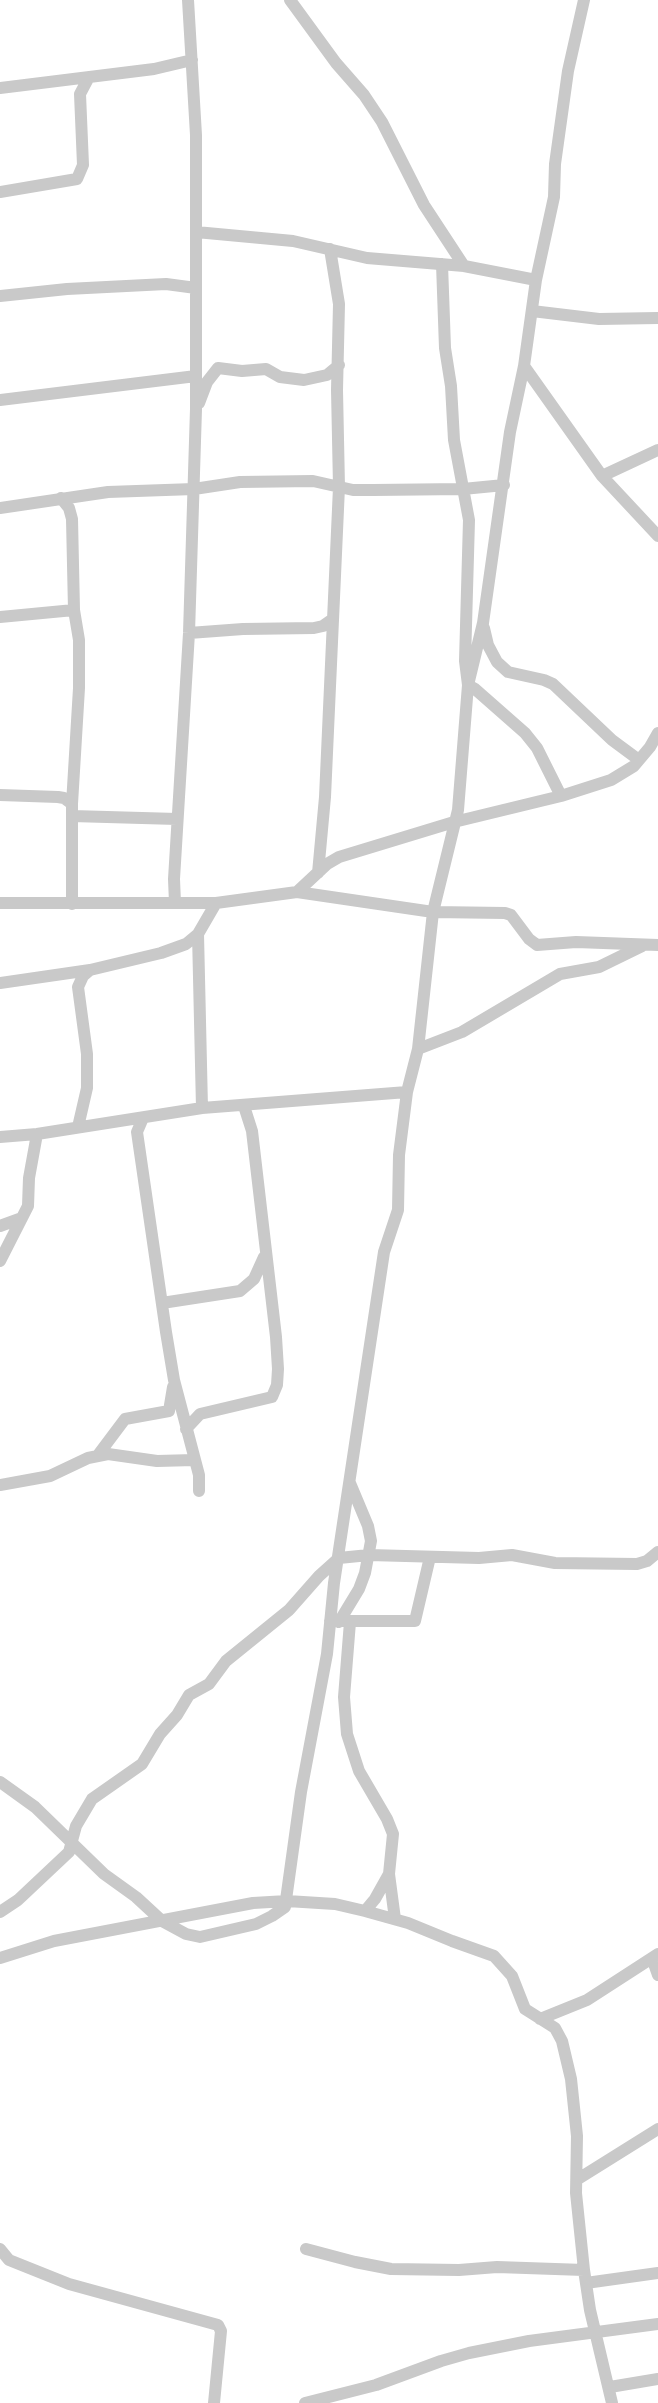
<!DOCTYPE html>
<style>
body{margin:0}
canvas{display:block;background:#fff}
</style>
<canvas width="658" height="2403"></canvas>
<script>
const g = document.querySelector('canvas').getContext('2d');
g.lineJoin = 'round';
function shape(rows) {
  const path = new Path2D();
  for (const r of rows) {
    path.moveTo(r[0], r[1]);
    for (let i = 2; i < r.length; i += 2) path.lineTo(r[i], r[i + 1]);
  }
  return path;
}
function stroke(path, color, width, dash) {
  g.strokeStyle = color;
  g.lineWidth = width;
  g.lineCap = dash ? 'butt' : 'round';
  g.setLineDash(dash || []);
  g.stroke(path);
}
const minor = shape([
 [290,0,336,63,364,95,382,122,424,205,464,266],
 [0,88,154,69,192,60],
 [0,192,77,179,83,165,80,94,89,77],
 [196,232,293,241,367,258,464,266,536,280],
 [442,264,445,348,451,386,454,440,469,520,465,661,468,685,475,689,525,733,537,748,561,796],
 [0,296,67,289,166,284,196,288],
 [532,311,599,319,658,318],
 [524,366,602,476,658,536],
 [0,400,196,376],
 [199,403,207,382,218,368,242,371,266,369,280,377,304,380,327,375,339,365],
 [602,476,658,450],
 [61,498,69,508,72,519,74,610,79,640,79,688,72,804,72,904],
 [0,508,108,492,194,489,240,482,313,481,353,490,373,490,463,489,504,485],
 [0,617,74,610],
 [484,628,488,645,497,662,508,672,544,680,553,684,612,740,639,760],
 [189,633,243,629,314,628,323,626,333,619],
 [0,795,58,797,64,798,72,804],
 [72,816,177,819],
 [318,873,325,797,339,487,337,390,339,304,330,249],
 [297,892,433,912,505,913,511,915,529,939,537,945,576,942,658,945],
 [0,903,216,903,297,892,327,864,339,857,454,822,561,796,611,780,634,766,650,747,658,733],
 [175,903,174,879,189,633,196,409,196,135,188,0],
 [198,934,202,1108],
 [0,983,90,970,161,953,186,944,198,934,216,903],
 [418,1049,462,1032,560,974,599,967,642,946],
 [143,1118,137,1132,166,1332,174,1380,199,1475,199,1491],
 [78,1127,87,1088,87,1054,78,987,83,976,90,970],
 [0,1137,37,1134,202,1108,407,1092],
 [0,1226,22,1218],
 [0,1261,28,1206,29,1178,37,1134],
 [162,1303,240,1291,254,1279,264,1257],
 [186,1429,200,1414,272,1397,277,1385,278,1369,276,1337,252,1131,244,1106],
 [98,1455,125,1419,169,1411,173,1387],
 [0,1485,50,1476,88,1458,108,1454,157,1461,194,1460],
 [330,1621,415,1621,430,1557],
 [339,1622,359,1589,365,1573,371,1541,368,1526,350,1483],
 [350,1622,344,1697,347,1734,359,1771,387,1819,393,1834,389,1874,375,1899,365,1911],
 [0,1782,35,1807,104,1874,136,1897,162,1921,186,1934,200,1937,256,1924,272,1916,285,1907,301,1792,327,1654,334,1583,384,1252,398,1210,399,1155,407,1092,418,1049,433,912,458,810,468,685,483,623,510,432,524,366,536,280,554,197,555,164,568,71,584,0],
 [389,1874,395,1919],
 [0,1912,18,1900,69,1852,76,1826,92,1799,142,1764,160,1734,177,1715,189,1695,209,1684,226,1661,289,1610,319,1576,339,1558,369,1555,479,1558,512,1555,555,1563,637,1564,647,1561,658,1552],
 [0,1958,54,1941,253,1903,287,1901,335,1904,365,1911,408,1923,452,1941,494,1956,512,1976,525,2009,555,2028,562,2041,571,2079,577,2136,576,2193,584,2270,590,2310,612,2403],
 [652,1958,658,1975],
 [540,2019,587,2000,658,1954],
 [578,2179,658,2129],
 [0,2249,9,2260,69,2284,218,2325,221,2331,214,2403],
 [306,2249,355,2262,391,2269,459,2270,497,2267,584,2270],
 [586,2283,658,2273],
 [610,2387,658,2379],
 [305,2403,376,2385,441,2361,469,2353,529,2341,658,2324]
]);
stroke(minor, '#c9c9c9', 12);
</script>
